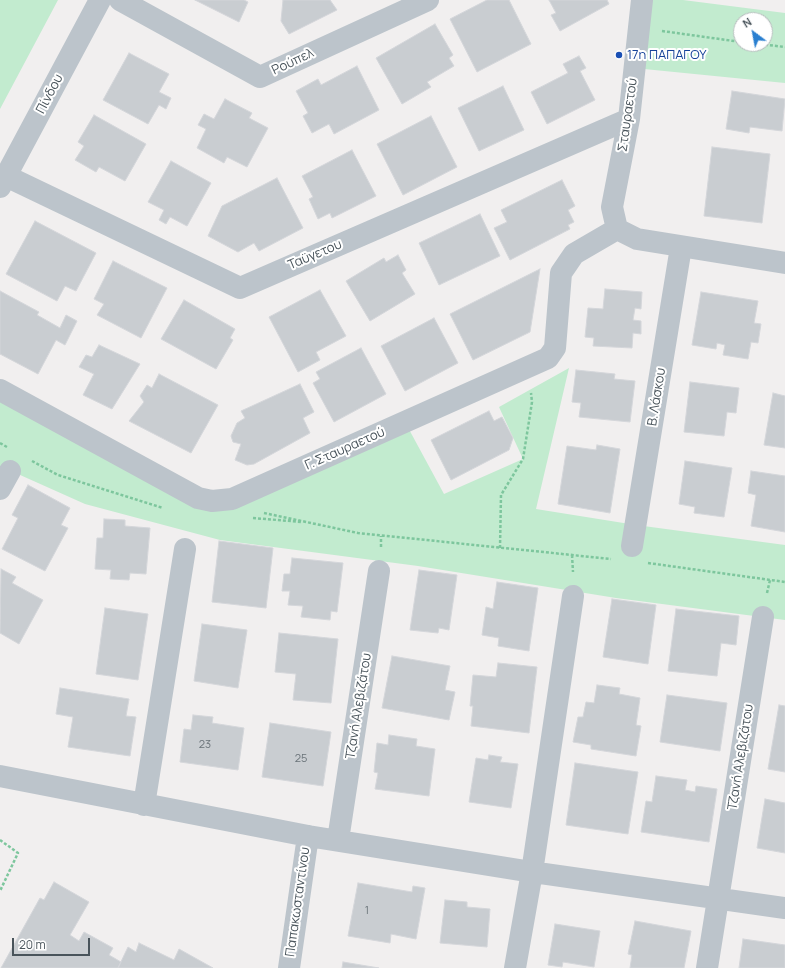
<!DOCTYPE html>
<meta charset="utf-8">
<style>
body{margin:0}
#map{position:relative;width:785px;height:968px;overflow:hidden;background:#f1efef;font-family:Manrope,sans-serif}
canvas{display:block}
.north{position:absolute;left:733px;top:12px;width:40px;height:40px;box-sizing:border-box;background:#fff;border:1px solid #b6bbbd;border-radius:50%;rotate:328deg;font-size:11px;font-weight:700;line-height:16px;text-align:center;color:#49545b}
.north::after{content:'';display:block;margin:auto;width:14px;height:18px;background:#2a7fd0;clip-path:polygon(50% 0,100% 100%,50% 72%,0 100%)}
.scale{position:absolute;left:12px;top:938px;width:78px;height:18px;box-sizing:border-box;border:2px solid #49545b;border-top:0;padding-left:5px;font-size:12px;line-height:14px;white-space:nowrap;color:#49545b;-webkit-text-stroke:3px #fff;paint-order:stroke}
</style>
<div id="map">
<canvas width="785" height="968"></canvas>
<div class="north">N</div>
<div class="scale">20 m</div>
</div>
<script>
const g = document.querySelector('canvas').getContext('2d');
g.lineJoin = 'round';
function fillPath(path, color) {
  g.fillStyle = color;
  g.fill(path, 'evenodd');
}
function shape(rows) {
  const path = new Path2D();
  for (const r of rows) {
    path.moveTo(r[0], r[1]);
    for (let i = 2; i < r.length; i += 2) path.lineTo(r[i], r[i + 1]);
  }
  return path;
}
function stroke(path, color, width, dash) {
  g.strokeStyle = color;
  g.lineWidth = width;
  g.lineCap = dash ? 'butt' : 'round';
  g.setLineDash(dash || []);
  g.stroke(path);
}
function drawText(font, color, halo, rows, align = 'center') {
  g.font = font + ' Manrope,sans-serif';
  g.lineWidth = 4;
  g.setLineDash([]);
  g.textBaseline = 'middle';
  g.strokeStyle = halo;
  g.fillStyle = color;
  for (const [text, x, y, turn = 0] of rows) {
    g.save();
    g.translate(x, y);
    g.rotate((+turn || 0) * Math.PI / 180);
    g.textAlign = isNaN(turn) ? turn : align;
    if (halo) g.strokeText(text, 0, 0);
    g.fillText(text, 0, 0);
    g.restore();
  }
}
const green = shape([
 [0,0,58,0,0,109],
 [642,0,683,0,785,13,785,83,634,68],
 [741,20,765,20,765,44,741,44],
 [569,368,536,509,636,525,785,545,785,620,616,598,418,566,220,540,85,504,0,466,0,392,198,498,232,499,405,422,444,494,523,459,499,407]
]);
const building = shape([
 [195,0,244,0,248,2,239,22,195,0],
 [283,0,330,0,337,10,289,34,281,21,283,0],
 [487,0,509,0,531,44,477,72,450,19,487,0],
 [549,0,607,0,609,4,560,31,551,15,556,13,549,0],
 [435,24,453,55,449,58,454,66,427,82,431,87,402,104,376,58,435,24],
 [129,53,169,74,159,92,171,98,166,109,159,105,148,124,103,100,129,53],
 [579,56,586,68,580,71,595,100,547,124,531,92,568,73,563,64,579,56],
 [357,66,379,110,334,134,329,124,312,133,303,116,308,113,296,91,318,79,321,85,357,66],
 [503,86,524,130,479,151,458,108,503,86],
 [732,91,785,99,782,131,750,127,749,133,726,129,732,91],
 [225,99,252,113,249,118,268,128,247,167,227,157,224,163,197,148,206,129,198,125,204,114,214,119,225,99],
 [94,115,146,144,125,181,99,167,96,172,75,160,84,146,78,142,94,115],
 [431,116,457,167,403,195,377,144,431,116],
 [712,147,770,154,762,223,704,216,712,147],
 [352,150,376,196,332,218,330,213,318,219,309,199,313,197,302,176,352,150],
 [171,161,211,183,187,226,170,217,166,224,159,220,164,210,148,202,171,161],
 [277,178,303,228,259,251,254,243,238,252,208,236,222,206,277,178],
 [562,180,575,206,568,210,574,222,568,225,570,229,510,260,494,228,507,222,501,210,562,180],
 [480,214,500,256,439,285,419,243,480,214],
 [35,221,96,253,76,291,65,286,57,301,6,274,35,221],
 [398,255,406,270,402,273,415,294,370,321,346,281,384,258,386,262,398,255],
 [113,261,167,288,141,338,97,315,104,304,94,299,113,261],
 [540,269,530,332,473,360,450,314,540,269],
 [605,289,642,292,641,309,635,308,633,320,641,321,641,334,633,333,632,348,593,346,594,338,585,337,588,308,603,309,605,289],
 [320,290,346,336,316,352,320,360,298,372,269,317,320,290],
 [0,291,39,312,37,315,60,328,66,315,77,321,65,345,56,340,38,374,0,354,0,291],
 [701,292,758,301,754,323,761,324,758,343,751,342,748,359,723,355,725,345,717,343,716,349,692,345,701,292],
 [184,300,235,329,230,338,233,340,216,369,161,339,184,300],
 [434,318,458,363,405,391,381,346,434,318],
 [99,345,140,364,112,409,83,395,94,374,79,367,86,355,92,357,99,345],
 [361,348,386,394,334,422,313,383,320,379,316,372,361,348],
 [576,370,615,374,614,379,635,381,630,422,579,417,581,403,572,402,576,370],
 [159,374,218,405,191,453,129,421,144,402,140,396,147,385,152,388,159,374],
 [690,382,739,388,736,413,727,412,724,436,684,432,690,382],
 [300,384,314,412,303,418,310,433,254,464,247,465,235,460,241,444,233,442,231,436,237,423,245,418,241,411,300,384],
 [773,393,785,396,785,448,764,445,773,393],
 [489,411,494,421,502,417,513,438,509,450,451,480,431,440,489,411],
 [597,445,620,449,610,513,558,504,567,446,596,450,597,445],
 [685,461,732,468,724,517,694,513,695,507,679,504,685,461],
 [751,471,785,476,785,532,751,526,756,495,748,493,751,471],
 [28,485,70,508,61,525,68,528,45,571,2,549,18,518,12,515,28,485],
 [104,519,125,520,125,526,150,528,146,574,130,573,129,580,110,579,111,570,95,569,97,538,103,538,104,519],
 [219,541,273,548,266,608,212,602,219,541],
 [292,558,343,563,337,612,331,611,330,620,301,617,303,606,288,605,290,591,282,591,284,574,290,574,292,558],
 [1,569,16,577,12,583,43,600,19,644,0,633,1,569],
 [419,570,457,575,449,630,439,628,438,633,410,630,419,570],
 [497,582,538,588,529,651,498,646,499,638,482,635,486,607,493,609,497,582],
 [612,599,656,605,648,664,603,657,612,599],
 [105,608,148,614,138,680,96,674,105,608],
 [676,609,739,616,736,645,721,643,717,676,668,671,676,609],
 [202,624,247,630,238,688,194,681,202,624],
 [279,633,338,639,331,703,293,700,296,674,275,672,279,633],
 [392,656,450,666,445,690,455,692,449,720,382,708,392,656],
 [498,663,537,667,529,733,471,726,473,706,470,706,473,675,496,677,498,663],
 [597,685,620,688,619,694,640,698,636,725,641,726,636,756,591,749,591,745,573,742,578,717,583,717,586,702,594,703,597,685],
 [60,688,129,699,126,716,136,717,130,756,68,747,73,717,56,714,60,688],
 [667,695,727,703,720,751,660,742,667,695],
 [779,705,785,706,785,772,768,769,779,705],
 [193,715,213,717,212,723,244,728,238,770,180,762,184,729,191,730,193,715],
 [270,723,331,732,323,786,262,777,270,723],
 [389,735,417,739,416,746,435,749,429,796,375,789,378,773,374,772,377,743,388,745,389,735],
 [489,755,502,757,500,762,518,764,511,808,469,802,476,758,488,760,489,755],
 [575,763,638,772,628,834,566,825,575,763],
 [656,776,687,780,685,790,695,792,696,786,717,789,709,842,641,832,646,801,652,802,656,776],
 [765,799,785,803,785,853,757,848,765,799],
 [54,882,89,902,70,935,79,941,84,932,113,948,109,955,121,962,118,968,1,968,40,898,44,900,54,882],
 [358,883,412,892,413,886,425,888,416,939,391,934,390,943,348,936,358,883],
 [445,900,467,902,467,907,490,909,487,947,440,943,445,900],
 [635,921,691,931,684,968,630,968,632,955,628,954,635,921],
 [555,924,600,931,594,967,563,962,562,967,548,965,555,924],
 [743,939,785,945,785,968,739,968,743,939],
 [139,943,174,960,179,949,213,968,118,968,128,947,136,952,139,943],
 [343,962,379,968,342,968,343,962]
]);
const path = shape([
 [662,31,741,42],
 [760,44,785,47],
 [0,443,7,447],
 [32,461,58,475,163,508],
 [264,513,358,533,611,559],
 [253,518,302,522],
 [381,547,381,536],
 [500,548,501,495,523,459,532,402,531,393],
 [572,555,573,572],
 [648,563,785,582],
 [767,593,770,580],
 [0,840,18,853,0,891]
]);
const minor = shape([
 [120,0,260,77,428,0],
 [6,176,240,288,629,119],
 [0,187,100,0],
 [617,229,612,207,629,119,642,0],
 [617,229,637,239,785,263],
 [0,390,198,498,212,501,232,499,548,358,555,348,561,273,574,254,617,229],
 [0,489,10,471],
 [632,546,681,247],
 [0,776,308,836,532,872,785,908],
 [144,805,185,549],
 [338,840,379,571],
 [289,968,308,836],
 [515,968,532,872,573,596],
 [707,968,763,617]
]);
const markers = [
 [619,55,4,"#1a4fb4"]
];
const numberNames = [
 ["23",205,745],
 ["25",301,759],
 ["1",367,911]
];
const transitNames = [
 ["17η ΠΑΠΑΓΟΥ",627,55]
];
const streetNames = [
 ["Ρούπελ",293,62,-25],
 ["Πίνδου",50,94,-62],
 ["Σταυραετού",628,115,-82],
 ["Ταϋγετου",315,255,-23],
 ["Β. Λάσκου",657,397,-81],
 ["Γ. Σταυραετού",345,449,-24],
 ["Τζανή Αλεβιζάτου",359,706,-81],
 ["Τζανή Αλεβιζάτου",741,757,-81],
 ["Παπακωσταντίνου",298,902,-82]
];
fillPath(green, '#c2ebcf');
fillPath(building, '#c9cdd1');
stroke(building, '#d4d6da', 1);
stroke(path, '#7dc69d', 2.5, [3, 2]);
stroke(minor, '#bcc4cb', 22);
for (const [x, y, r, color] of markers) {
  const dot = new Path2D();
  dot.arc(x, y, r, 0, 2 * Math.PI);
  g.fillStyle = color;
  g.fill(dot);
  stroke(dot, '#fff', 1.5);
}
drawText('11px', '#697278', null, numberNames);
drawText('13px', '#164399', '#fff', transitNames, 'left');
drawText('13px', '#49545b', '#fff', streetNames);
</script>
